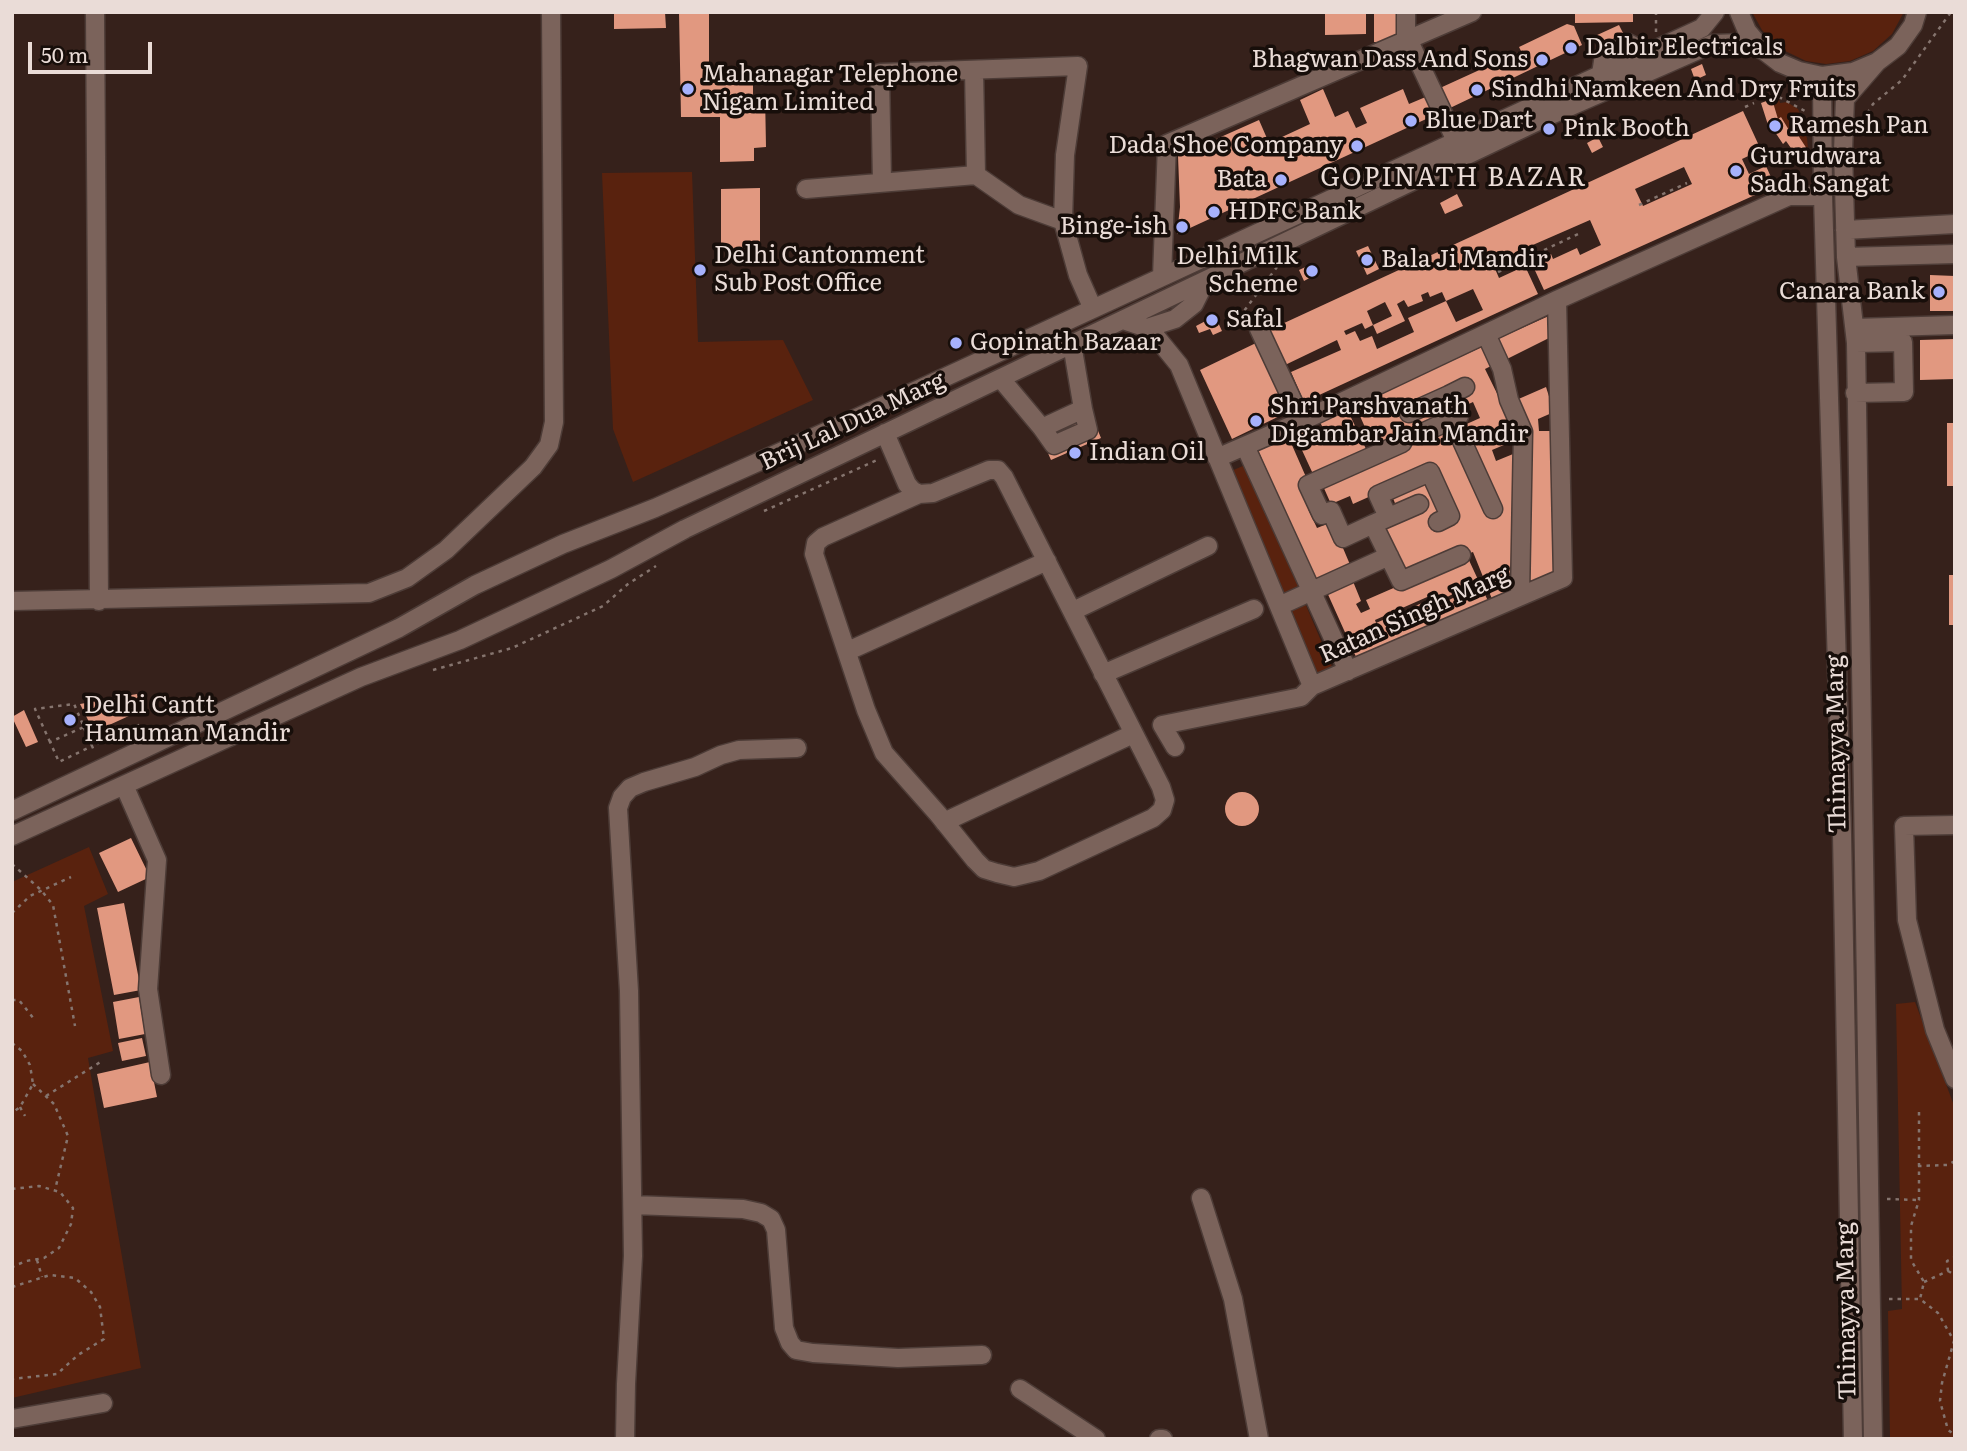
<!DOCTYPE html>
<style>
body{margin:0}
#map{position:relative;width:1967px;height:1451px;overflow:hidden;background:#36211b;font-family:Literata,serif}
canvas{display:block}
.frame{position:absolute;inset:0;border:14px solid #eadcd7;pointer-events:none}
.scale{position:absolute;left:28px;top:42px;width:124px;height:32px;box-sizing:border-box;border:4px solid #eadcd7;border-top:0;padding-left:9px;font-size:21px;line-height:24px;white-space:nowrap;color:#eadcd7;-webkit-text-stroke:5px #170e0a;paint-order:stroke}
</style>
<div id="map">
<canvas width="1967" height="1451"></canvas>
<div class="frame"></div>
<div class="scale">50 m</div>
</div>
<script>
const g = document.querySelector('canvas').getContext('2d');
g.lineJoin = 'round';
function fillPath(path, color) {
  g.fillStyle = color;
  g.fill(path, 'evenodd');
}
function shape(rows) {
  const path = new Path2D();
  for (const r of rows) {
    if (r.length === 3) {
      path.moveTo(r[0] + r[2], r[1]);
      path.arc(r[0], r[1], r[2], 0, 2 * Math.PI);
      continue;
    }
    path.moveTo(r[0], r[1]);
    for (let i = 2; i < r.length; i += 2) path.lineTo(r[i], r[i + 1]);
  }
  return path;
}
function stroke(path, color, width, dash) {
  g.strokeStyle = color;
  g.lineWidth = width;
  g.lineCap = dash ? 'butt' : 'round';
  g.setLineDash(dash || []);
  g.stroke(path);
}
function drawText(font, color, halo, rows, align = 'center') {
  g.font = font + ' Literata,serif';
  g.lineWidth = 7;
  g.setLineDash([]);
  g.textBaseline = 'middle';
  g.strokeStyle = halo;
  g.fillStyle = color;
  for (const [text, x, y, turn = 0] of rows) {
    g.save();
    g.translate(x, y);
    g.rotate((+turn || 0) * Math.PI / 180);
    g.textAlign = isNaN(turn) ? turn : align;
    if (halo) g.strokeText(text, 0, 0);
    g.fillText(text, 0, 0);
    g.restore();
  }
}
const green = shape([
 [1752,12,1904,12,1892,34,1873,51,1850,61,1826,64,1806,61,1779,48,1762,30],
 [1778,97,1780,103,1787,102,1798,109,1803,120,1800,128,1807,138,1808,150,1796,132,1792,135,1781,117,1778,119,1772,99],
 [692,172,698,342,783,340,813,400,633,482,613,429,602,173],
 [1245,465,1299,588,1283,595,1229,472],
 [1305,603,1333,669,1314,677,1286,610],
 [89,847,108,894,84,906,113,1051,88,1058,141,1368,12,1398,12,882],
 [1915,1002,1955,1108,1955,1439,1890,1439,1888,1311,1902,1309,1896,1004]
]);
const building = shape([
 [614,12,665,12,666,28,614,29],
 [679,12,709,12,709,83,753,82,753,95,765,94,766,147,754,148,754,161,720,162,720,117,681,117],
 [1325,12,1366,12,1366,34,1325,35],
 [1374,12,1403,12,1403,42,1374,42],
 [1575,12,1633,12,1633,22,1575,23],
 [1567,24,1574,26,1582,45,1450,108,1440,88,1521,51,1519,47],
 [1619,25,1627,41,1603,52,1595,36],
 [1702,64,1706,75,1695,80,1691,69],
 [1323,89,1335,117,1348,111,1356,128,1367,123,1360,108,1403,89,1409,104,1428,96,1437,114,1177,234,1180,207,1178,156,1259,120,1269,143,1310,124,1300,100],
 [1772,99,1778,119,1781,117,1792,135,1796,132,1807,149,1798,158,1786,141,1783,144,1771,126,1769,128,1761,103],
 [1743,111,1761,150,1742,159,1749,174,1766,166,1775,186,1544,290,1532,264,1551,254,1553,259,1577,248,1580,255,1601,245,1590,220,1519,251,1493,264,1499,278,1525,266,1538,294,1304,402,1291,372,1341,350,1337,340,1285,365,1269,330],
 [1684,167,1692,184,1643,206,1635,189],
 [1473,289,1483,310,1456,322,1446,301,1408,318,1414,332,1377,349,1372,336,1360,341,1355,331,1346,335,1344,331,1362,323,1365,329,1373,325,1367,311,1385,302,1392,316,1373,325,1377,334,1405,321,1397,304,1404,300,1408,307,1423,301,1421,295,1428,292,1430,297,1442,292,1446,301],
 [1598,137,1603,147,1592,153,1587,143],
 [760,188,760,250,721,250,721,189],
 [1457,194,1463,206,1445,214,1440,203],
 [1368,246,1379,269,1367,275,1356,251],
 [1312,264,1317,274,1304,281,1299,270],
 [1930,275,1955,276,1955,311,1930,311],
 [1551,315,1551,337,1503,361,1493,341],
 [1215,316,1222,331,1213,335,1210,329,1199,333,1196,326],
 [1955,339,1955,379,1920,380,1920,340],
 [1256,343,1288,412,1232,439,1200,370],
 [1484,346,1493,365,1485,369,1512,424,1480,440,1483,446,1507,434,1511,442,1492,450,1496,461,1518,452,1519,471,1513,473,1516,482,1517,588,1492,599,1473,552,1406,575,1383,524,1397,508,1390,491,1429,474,1446,511,1428,519,1434,532,1454,522,1431,469,1353,504,1350,496,1331,504,1323,486,1409,446,1402,432,1373,445,1355,405],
 [1447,398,1453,399,1458,409,1473,402,1480,418,1460,427],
 [1546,387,1554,412,1538,419,1539,431,1552,431,1551,473,1556,473,1558,571,1525,588,1514,401],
 [1347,409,1366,449,1313,474,1295,435,1306,430,1311,441,1326,434,1320,422],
 [1090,411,1101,438,1051,460,1040,435],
 [1947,423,1955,423,1955,486,1947,486],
 [1288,436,1306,477,1313,507,1308,509,1317,528,1332,522,1351,567,1316,583,1258,450],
 [1467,556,1488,601,1357,659,1326,590,1352,579,1361,601,1356,604,1361,613,1370,609,1366,600],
 [1434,594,1437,602,1453,594,1455,597,1433,608,1429,600,1376,623,1375,620],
 [1949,575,1955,575,1955,625,1949,625],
 [137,694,144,709,94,732,80,704],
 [24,710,38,742,26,747,12,717],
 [1242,809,17],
 [131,838,150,877,118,892,99,853],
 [124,903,141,990,114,995,97,908],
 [139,997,145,1034,119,1039,113,1002],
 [142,1038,146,1056,122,1061,118,1043],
 [150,1062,157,1097,104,1108,97,1074]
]);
const path = shape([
 [1656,32,1656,12],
 [1764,89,1805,111],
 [1745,107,1754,103],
 [1863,120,1873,104,1902,80,1951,12],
 [1639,205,1687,183],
 [1498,272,1578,234],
 [1247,318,1244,311,1277,267],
 [764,511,877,460],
 [433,670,512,648,603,606,628,584,656,566],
 [84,728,92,746,141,724],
 [50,742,35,709,74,704,84,727,50,742,59,762,92,746,95,753],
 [12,864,41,890,53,905,75,1026],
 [12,913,30,896,71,877],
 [12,1000,19,1000,34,1019],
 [12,1043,22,1051,30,1065,33,1084,20,1107,12,1113],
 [33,1084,54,1104,68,1136,55,1190],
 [46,1096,102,1061],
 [20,1107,25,1116],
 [1919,1112,1919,1200,1911,1226,1911,1260,1924,1282,1920,1299,1938,1313,1954,1341,1942,1383,1940,1401,1948,1430,1955,1435],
 [1918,1166,1947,1165,1955,1161],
 [12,1189,39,1186,60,1192,73,1208,71,1224,59,1248,44,1258,26,1261,12,1267],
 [1887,1199,1919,1200],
 [37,1260,42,1277],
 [1948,1271,1947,1261,1955,1257],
 [1948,1271,1955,1275],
 [1924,1282,1948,1271],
 [12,1287,50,1275,75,1278,91,1292,100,1307,104,1339,78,1355,57,1374,12,1379],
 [1889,1299,1920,1299]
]);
const minor = shape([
 [95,12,99,601],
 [1739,12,1747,31,1763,50,1780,63,1799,71,1822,76,1853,72,1877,62,1898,46,1913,25,1917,12],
 [1409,41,1456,141],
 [1406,42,1406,12],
 [974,70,976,175],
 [1601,74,1604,55,1628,43,1647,53],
 [1822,76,1823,196,1842,834,1853,1439],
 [882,182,880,73,1078,66,1065,155,1063,221],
 [806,189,976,175,1019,205,1063,221,1078,275,1093,309],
 [1845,230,1955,224],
 [1846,257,1955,254],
 [1162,277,1167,144,1472,12],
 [1123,320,1147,328,1153,333,1179,365,1312,686],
 [1147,328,1175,319,1194,304,1206,280],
 [1855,328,1955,325],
 [1259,329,1302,421],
 [1486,334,1502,369,1509,400,1523,432,1520,596],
 [1001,379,1042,428,1083,409,1072,344],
 [1855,393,1904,392,1903,342,1856,343],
 [1449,395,1465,387],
 [1409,413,1449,395,1459,416,1418,435],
 [1452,419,1493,509],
 [1042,428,1054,445,1088,430,1083,409],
 [885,433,907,484,912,490,919,494,933,493,989,470,998,470,1004,477,1161,787,1165,800,1162,810,1153,818,1039,871,1014,877,997,873,984,869,975,860,938,814,884,753,866,710,814,554,816,543,823,537,919,494],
 [1245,446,1348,671],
 [1217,458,1302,421,1557,300,1789,196,1823,196],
 [1419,504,1373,524,1401,581,1461,555],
 [1388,517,1378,495,1430,472,1450,516,1438,522],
 [1373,524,1343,538,1331,511,1322,515,1308,485,1402,443],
 [12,601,369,593,407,578,446,550,533,467,549,445,554,422,551,12],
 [1279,606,1389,556],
 [1073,611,1208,546],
 [848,651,1047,561],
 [1103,674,1254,609],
 [1175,747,1162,725,1301,697,1312,686,1563,578,1557,300],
 [124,785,157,860,148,989,161,1075],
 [12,811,399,628,475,585,563,544,655,508,850,421,1702,28,1715,12],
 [944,822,1133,734],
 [1955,825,1904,826,1907,920,1935,1030,1955,1079],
 [12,836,361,677,460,640,611,569,685,529,1553,114,1712,44,1742,43,1763,50],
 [1201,1198,1233,1299,1259,1439],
 [633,1205,743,1209,761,1213,771,1219,776,1230,784,1328,790,1343,796,1350,813,1353,898,1358,982,1355],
 [1020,1389,1096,1439],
 [12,1419,103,1403],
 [625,1439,626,1384,633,1256,629,991,618,808,622,797,630,788,644,782,695,767,721,755,739,750,797,748],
 [1159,1439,1163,1439],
 [1873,1439,1856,343,1846,257,1843,151,1845,99,1877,62]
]);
const markers = [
 [1571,48,7,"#a6b1fc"],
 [1542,60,7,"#a6b1fc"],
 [688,89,7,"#a6b1fc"],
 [1477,90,7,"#a6b1fc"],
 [1411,121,7,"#a6b1fc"],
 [1775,126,7,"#a6b1fc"],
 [1549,129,7,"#a6b1fc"],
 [1357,146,7,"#a6b1fc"],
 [1736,171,7,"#a6b1fc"],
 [1281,180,7,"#a6b1fc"],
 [1214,212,7,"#a6b1fc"],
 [1182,227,7,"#a6b1fc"],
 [1367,260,7,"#a6b1fc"],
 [700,270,7,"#a6b1fc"],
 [1312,271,7,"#a6b1fc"],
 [1939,292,7,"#a6b1fc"],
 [1212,320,7,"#a6b1fc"],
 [956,343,7,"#a6b1fc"],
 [1256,421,7,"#a6b1fc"],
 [1075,453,7,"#a6b1fc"],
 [70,720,7,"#a6b1fc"]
];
const poiNames = [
 ["Dalbir Electricals",1585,48],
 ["Bhagwan Dass And Sons",1528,60,"right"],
 ["Mahanagar Telephone",702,75],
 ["Nigam Limited",702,103],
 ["Sindhi Namkeen And Dry Fruits",1491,90],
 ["Blue Dart",1425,121],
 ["Ramesh Pan",1789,126],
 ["Pink Booth",1563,129],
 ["Dada Shoe Company",1343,146,"right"],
 ["Gurudwara",1750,157],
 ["Sadh Sangat",1750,185],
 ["Bata",1267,180,"right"],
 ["HDFC Bank",1228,212],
 ["Binge-ish",1168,227,"right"],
 ["Delhi Cantonment",714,256],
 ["Sub Post Office",714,284],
 ["Delhi Milk",1298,257,"right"],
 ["Scheme",1298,285,"right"],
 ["Bala Ji Mandir",1381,260],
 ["Canara Bank",1925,292,"right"],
 ["Safal",1226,320],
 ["Gopinath Bazaar",970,343],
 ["Shri Parshvanath",1270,407],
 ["Digambar Jain Mandir",1270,435],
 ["Indian Oil",1089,453],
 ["Delhi Cantt",84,706],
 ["Hanuman Mandir",84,734]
];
const streetNames = [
 ["Brij Lal Dua Marg",853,422,-25],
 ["Ratan Singh Marg",1415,615,-24],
 ["Thimayya Marg",1837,744,-91],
 ["Thimayya Marg",1847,1311,-91]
];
const neighbourhoodNames = [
 ["GOPINATH BAZAR",1454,178]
];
fillPath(green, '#59220e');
fillPath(building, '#e19880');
stroke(minor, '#4d3c37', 21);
stroke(path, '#85746e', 2.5, [3.5, 5]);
stroke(minor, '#7b635b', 18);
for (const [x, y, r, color] of markers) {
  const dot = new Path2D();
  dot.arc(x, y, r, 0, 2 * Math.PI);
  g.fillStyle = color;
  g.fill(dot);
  stroke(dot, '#170e0a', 2.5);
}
drawText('24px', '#eadcd7', '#170e0a', poiNames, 'left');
drawText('24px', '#eadcd7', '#170e0a', streetNames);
g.letterSpacing = '2px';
drawText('26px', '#eadcd7', '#170e0a', neighbourhoodNames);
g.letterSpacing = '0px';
</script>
